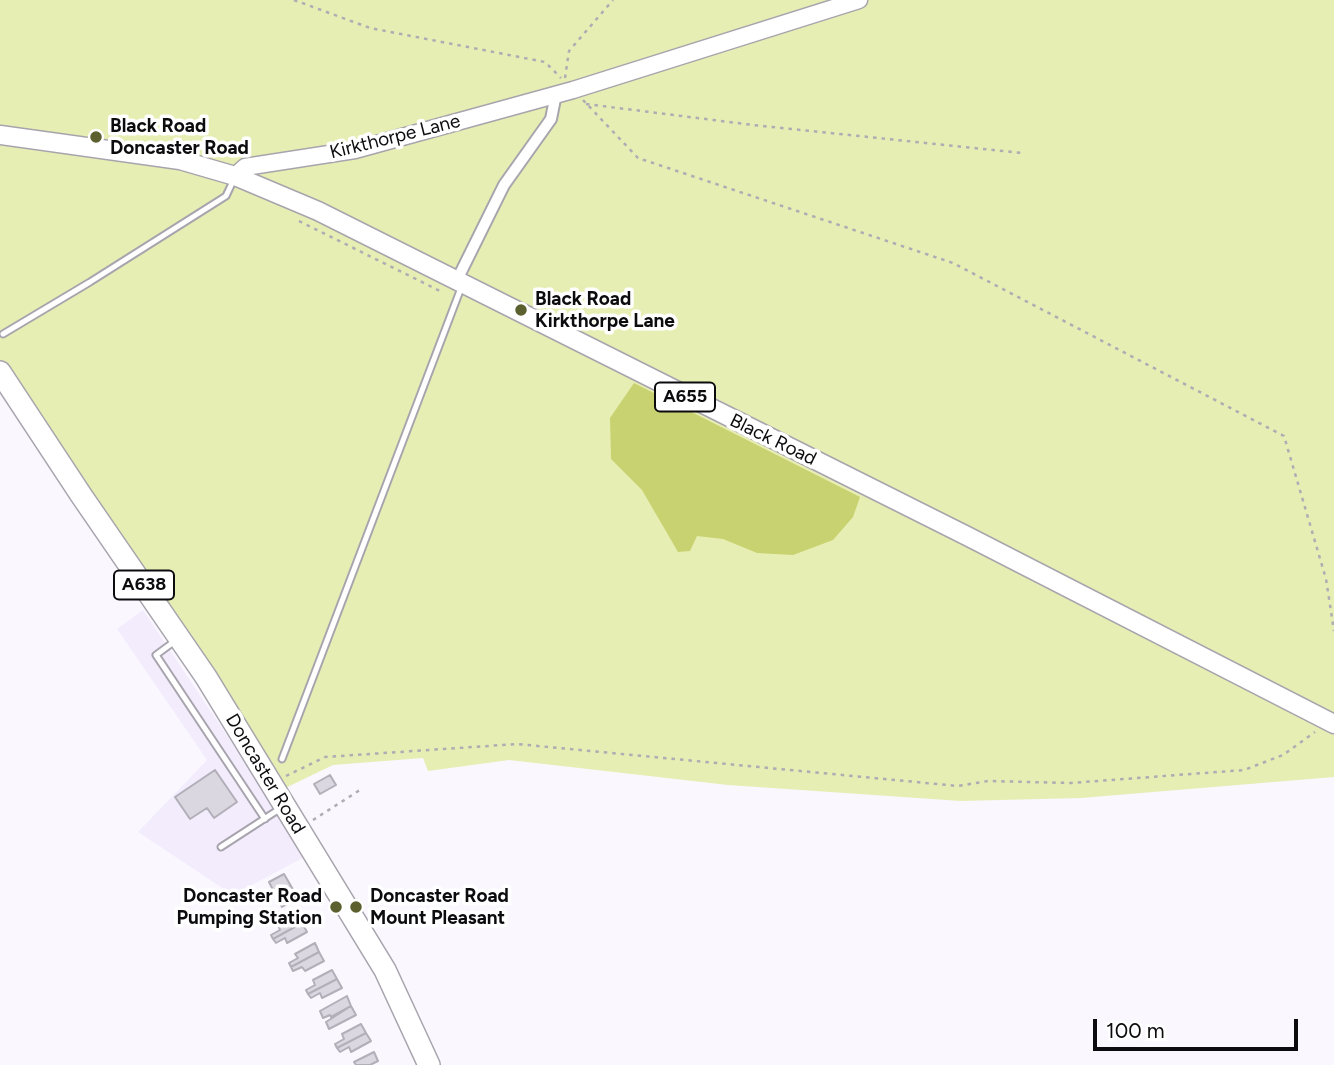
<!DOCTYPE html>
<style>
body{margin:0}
#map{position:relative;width:1334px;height:1065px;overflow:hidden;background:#faf7ff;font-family:Figtree,sans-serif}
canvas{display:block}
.scale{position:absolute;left:1093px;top:1019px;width:205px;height:32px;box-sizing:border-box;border:4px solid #0c0b0e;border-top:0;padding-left:9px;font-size:21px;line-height:24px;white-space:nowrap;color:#0c0b0e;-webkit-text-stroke:5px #fff;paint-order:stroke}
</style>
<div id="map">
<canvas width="1334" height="1065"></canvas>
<div class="scale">100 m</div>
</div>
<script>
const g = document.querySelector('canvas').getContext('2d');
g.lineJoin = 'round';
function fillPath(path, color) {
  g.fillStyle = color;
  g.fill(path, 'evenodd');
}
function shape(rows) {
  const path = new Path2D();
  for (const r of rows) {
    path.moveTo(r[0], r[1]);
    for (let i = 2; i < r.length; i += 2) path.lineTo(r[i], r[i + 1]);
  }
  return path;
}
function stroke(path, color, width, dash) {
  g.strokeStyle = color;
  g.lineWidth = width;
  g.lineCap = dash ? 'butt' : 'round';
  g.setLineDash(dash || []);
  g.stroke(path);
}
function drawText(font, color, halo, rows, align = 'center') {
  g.font = font + ' Figtree,sans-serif';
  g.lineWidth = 7;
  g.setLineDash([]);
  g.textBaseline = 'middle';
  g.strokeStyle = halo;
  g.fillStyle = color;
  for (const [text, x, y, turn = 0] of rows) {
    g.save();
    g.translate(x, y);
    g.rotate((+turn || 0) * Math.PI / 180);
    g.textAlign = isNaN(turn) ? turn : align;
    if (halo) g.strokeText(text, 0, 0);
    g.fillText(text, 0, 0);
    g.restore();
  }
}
const built = shape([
 [143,610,258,782,312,853,233,895,138,832,207,760,117,629]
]);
const green = shape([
 [0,0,1334,0,1334,777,1081,798,961,801,728,785,509,760,428,771,423,758,333,765,277,792,0,372]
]);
const forest = shape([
 [634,383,860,497,853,517,833,540,793,555,757,553,723,539,697,536,690,551,678,552,642,490,611,459,610,418]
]);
const building = shape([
 [215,770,237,802,214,818,207,808,190,819,175,797,215,770],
 [330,775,336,785,320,794,314,784,330,775],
 [284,874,291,886,275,894,269,882,284,874],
 [291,886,298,898,282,907,275,894,291,886],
 [297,915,302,923,273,939,271,935,280,930,278,925,297,915],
 [302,923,307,932,287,943,285,938,276,943,273,939,302,923],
 [315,943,319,952,291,967,289,963,298,958,295,954,315,943],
 [319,952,324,961,305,971,302,967,293,971,291,967,319,952],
 [332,970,337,979,308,994,306,990,315,985,313,980,332,970],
 [337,979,342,988,322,998,320,993,311,998,308,994,337,979],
 [347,996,351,1006,331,1017,330,1015,323,1018,320,1011,347,996],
 [351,1006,356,1015,329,1029,326,1022,351,1006],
 [361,1024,366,1033,337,1048,335,1044,344,1039,342,1034,361,1024],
 [366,1033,371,1041,351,1052,349,1047,340,1052,337,1048,366,1033],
 [374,1052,378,1061,370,1065,356,1065,354,1062,374,1052]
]);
const path = shape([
 [294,0,370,28,545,62,561,78],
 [565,78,569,51,613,0],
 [583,100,638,158,953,263,1284,436,1326,579,1334,631],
 [586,104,753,125,1022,153],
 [299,221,440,291],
 [286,776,325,757,517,744,958,786,988,781,1071,783,1244,770,1283,755,1315,732],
 [313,820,360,790]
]);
const lane = shape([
 [3,334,90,282,226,196,234,179],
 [175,641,156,655,265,819],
 [282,759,461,288],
 [221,847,281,808]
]);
const street = shape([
 [456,282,504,185,551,119,556,94]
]);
const secondary = shape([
 [235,176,245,167,355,150,573,90,859,0]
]);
const primary = shape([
 [0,135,180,160,235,176,318,211,967,536,1334,724]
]);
const highway = shape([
 [0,372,81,495,206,677,385,970,429,1065]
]);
const markers = [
 [96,137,7,"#5c602e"],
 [521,310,7,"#5c602e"],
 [336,907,7,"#5c602e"],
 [356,907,7,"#5c602e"]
];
const shields = [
 [685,397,60],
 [144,585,60]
];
const shieldNames = [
 ["A655",685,397],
 ["A638",144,585]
];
const poiNames = [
 ["Black Road",110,126],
 ["Doncaster Road",110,148],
 ["Black Road",535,299],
 ["Kirkthorpe Lane",535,321],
 ["Doncaster Road",322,896,"right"],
 ["Pumping Station",322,918,"right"],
 ["Doncaster Road",370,896],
 ["Mount Pleasant",370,918]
];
const streetNames = [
 ["Kirkthorpe Lane",395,137,-14],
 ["Black Road",773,440,26],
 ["Doncaster Road",265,774,59]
];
fillPath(built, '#f3ecfd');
fillPath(green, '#e7eeb3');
fillPath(forest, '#c9d270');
fillPath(building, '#dbd7e1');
stroke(building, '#b2afb8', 2);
stroke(lane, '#a8a4ad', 9);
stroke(street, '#a8a4ad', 14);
stroke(secondary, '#a8a4ad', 19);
stroke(primary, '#a8a4ad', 21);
stroke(highway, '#a8a4ad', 24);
stroke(path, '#afacb3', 2.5, [3.5, 5]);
stroke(lane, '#fff', 5);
stroke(street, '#fff', 10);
stroke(secondary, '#fff', 16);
stroke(primary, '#fff', 18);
stroke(highway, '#fff', 21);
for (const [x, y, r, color] of markers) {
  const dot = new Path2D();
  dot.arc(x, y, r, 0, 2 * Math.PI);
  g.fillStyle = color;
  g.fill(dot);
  stroke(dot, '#fff', 2.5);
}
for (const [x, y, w] of shields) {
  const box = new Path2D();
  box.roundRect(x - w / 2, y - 14.5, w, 29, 5);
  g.fillStyle = '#fff';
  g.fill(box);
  stroke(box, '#0c0b0e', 2);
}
drawText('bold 18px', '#0c0b0e', null, shieldNames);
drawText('bold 19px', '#0c0b0e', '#fff', poiNames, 'left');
drawText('19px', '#0c0b0e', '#fff', streetNames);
</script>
